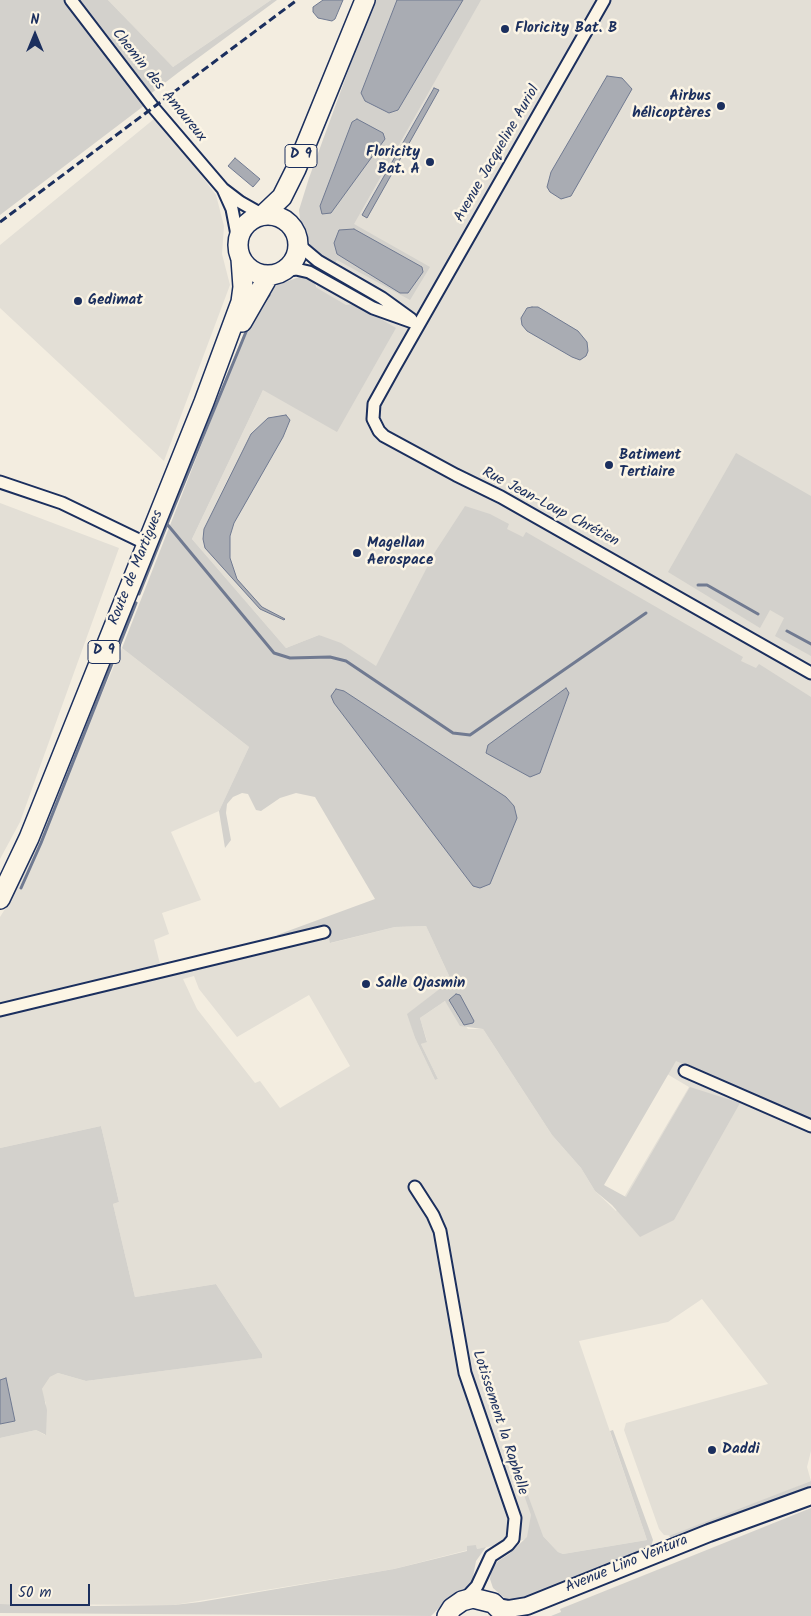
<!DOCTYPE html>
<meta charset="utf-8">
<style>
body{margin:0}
#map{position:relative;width:811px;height:1616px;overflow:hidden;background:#f3ede0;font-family:Kalam,sans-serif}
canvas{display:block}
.north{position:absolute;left:10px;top:10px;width:50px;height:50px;-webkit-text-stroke:4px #fcf5e5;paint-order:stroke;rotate:0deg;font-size:14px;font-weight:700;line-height:20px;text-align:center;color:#1b2f5e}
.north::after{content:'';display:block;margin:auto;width:18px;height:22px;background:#1b2f5e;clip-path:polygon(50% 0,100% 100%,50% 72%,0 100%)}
.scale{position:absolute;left:10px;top:1584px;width:80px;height:22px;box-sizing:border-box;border:2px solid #1b2f5e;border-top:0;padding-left:6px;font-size:15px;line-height:18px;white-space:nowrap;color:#1b2f5e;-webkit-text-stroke:4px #fcf5e5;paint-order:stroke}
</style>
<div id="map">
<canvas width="811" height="1616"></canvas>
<div class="north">N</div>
<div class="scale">50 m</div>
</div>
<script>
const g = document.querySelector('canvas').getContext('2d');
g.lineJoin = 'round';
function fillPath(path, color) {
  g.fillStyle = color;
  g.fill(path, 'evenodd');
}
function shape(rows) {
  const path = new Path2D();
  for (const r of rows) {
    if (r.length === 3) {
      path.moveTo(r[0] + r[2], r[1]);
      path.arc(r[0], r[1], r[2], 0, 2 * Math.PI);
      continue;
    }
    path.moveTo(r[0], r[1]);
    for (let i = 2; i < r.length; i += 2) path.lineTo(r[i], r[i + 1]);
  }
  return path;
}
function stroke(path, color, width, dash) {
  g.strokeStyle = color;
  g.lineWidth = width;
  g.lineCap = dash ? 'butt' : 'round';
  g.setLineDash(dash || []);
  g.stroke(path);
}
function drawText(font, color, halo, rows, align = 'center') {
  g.font = font + ' Kalam,sans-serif';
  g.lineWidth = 5;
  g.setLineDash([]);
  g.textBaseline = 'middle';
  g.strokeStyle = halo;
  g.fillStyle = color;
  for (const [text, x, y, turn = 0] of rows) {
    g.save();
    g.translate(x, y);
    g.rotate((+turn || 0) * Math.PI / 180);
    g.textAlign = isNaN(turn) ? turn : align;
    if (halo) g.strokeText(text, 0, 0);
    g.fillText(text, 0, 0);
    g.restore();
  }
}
const built = shape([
 [108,0,271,0,173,67],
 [392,0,811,0,811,1451,807,1467,811,1481,675,1536,664,1535,659,1529,624,1430,626,1423,768,1384,702,1299,668,1322,579,1341,647,1540,563,1554,558,1552,543,1536,477,1549,476,1545,468,1550,394,1569,174,1605,0,1604,0,1438,36,1430,45,1435,46,1403,42,1396,42,1389,50,1377,58,1373,86,1381,261,1358,262,1354,216,1284,135,1297,113,1204,119,1202,101,1126,0,1148,0,917,12,898,122,648,249,747,219,811,171,832,201,900,162,913,169,934,154,940,160,964,326,925,331,943,395,927,426,926,451,980,408,1014,415,1038,435,1080,438,1079,421,1044,427,1041,420,1018,445,1001,468,1029,483,1029,552,1135,581,1168,595,1191,616,1211,689,1087,667,1074,464,732,319,635,286,648,192,539,263,390,317,288,318,238],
 [194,976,199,989,237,1037,309,995,350,1066,280,1108,260,1081,255,1083,197,1009,183,979],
 [154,119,179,146,216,195,224,226,222,254,230,285,164,461,0,308,0,245],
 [0,503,119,548,20,822,0,859]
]);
const green = shape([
 [0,0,108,0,173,67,271,0,277,0,179,72,149,95,145,105,0,215],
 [374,0,481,0,354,224,430,267,410,300,337,260,334,265,316,254,311,247,300,219,299,210,309,178],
 [302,276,312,278,317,288,346,305,355,304,396,328,337,432,263,390,192,539,286,648,319,635,341,643,376,666,435,552,465,506,490,514,509,524,507,529,523,537,526,532,743,657,741,661,756,668,759,664,811,697,811,1120,676,1061,604,1185,626,1197,690,1087,740,1103,674,1220,640,1237,612,1205,595,1191,581,1168,552,1135,483,1029,460,1026,445,1001,420,1018,427,1042,421,1044,438,1079,435,1080,415,1038,407,1014,451,980,426,926,395,927,330,943,326,925,278,937,277,935,375,899,315,797,296,793,280,798,261,811,256,810,248,794,242,793,233,797,227,804,226,813,231,840,225,848,219,811,249,747,122,648,251,318,265,293,277,285],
 [736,453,811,496,811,656,775,636,784,618,770,610,760,628,668,572],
 [101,1126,119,1202,113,1204,135,1297,216,1284,262,1354,262,1358,86,1381,58,1373,50,1377,42,1389,47,1410,46,1435,36,1430,0,1438,0,1148],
 [613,1430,653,1540,651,1547,524,1601,508,1601,493,1588,490,1579,491,1571,498,1561,509,1554,527,1537,531,1515,516,1472,519,1471,543,1536,558,1552,563,1554,647,1540,610,1431],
 [811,1481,811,1488,684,1539,673,1540,669,1536],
 [811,1508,811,1616,551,1616,561,1612,560,1609],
 [476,1545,477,1549,486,1547,476,1561,472,1582,468,1588,448,1599,431,1616,0,1613,0,1604,94,1606,174,1605,200,1602,394,1569,467,1551,467,1546]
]);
const water = shape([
 [323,0,343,0,335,19,332,21,318,18,313,12,313,7,323,0],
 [397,0,463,0,398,110,389,113,365,101,361,93,397,0],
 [607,76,622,78,632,89,571,196,561,199,550,192,547,187,551,172,607,76],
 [434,88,439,90,367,218,362,215,434,88],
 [357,119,383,133,385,139,331,213,322,214,320,206,352,122,357,119],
 [235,158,260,179,253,187,228,166,235,158],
 [354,229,422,267,423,272,408,293,400,293,337,254,334,243,339,230,354,229],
 [532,307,538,307,578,331,587,342,588,351,586,356,580,360,572,357,527,331,522,325,521,318,527,308,532,307],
 [286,415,290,420,283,437,234,523,230,536,230,558,237,579,262,607,285,619,284,620,260,609,205,548,203,539,204,529,251,434,268,418,286,415],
 [566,688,569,693,540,773,530,777,486,753,488,745,566,688],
 [336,689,344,691,506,797,514,806,517,818,490,884,480,888,473,886,334,703,331,696,336,689],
 [456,994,460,995,474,1021,473,1023,464,1025,449,1000,456,994],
 [6,1378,15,1421,0,1424,0,1380,6,1378]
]);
const stream = shape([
 [262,305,269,295],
 [248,327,167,524,274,653,290,658,330,657,346,661,453,733,470,735,646,613],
 [698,585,707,585,758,614],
 [139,594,167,524],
 [787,631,811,644],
 [21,888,41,843,136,603]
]);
const street = shape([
 [71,0,153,107,223,189],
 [604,0,394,368,374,404,373,419,379,431,384,436,456,475,501,497,811,673],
 [238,240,232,209,223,189,240,202,263,215],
 [299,245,318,261,382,298,411,319],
 [283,271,296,269,309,272,373,308,418,324],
 [0,482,62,503,147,544],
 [0,1010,324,932],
 [685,1071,811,1126],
 [415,1187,433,1215,440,1231,465,1373,515,1518,513,1539,508,1545,491,1556,477,1586,465,1599]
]);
const secondary = shape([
 [498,1607,509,1609,527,1606,709,1533,811,1496]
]);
const primary = shape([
 [268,245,30],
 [263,215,282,197,296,169,365,0],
 [242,322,269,275],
 [0,899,29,838,204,402,241,302,243,287,241,259],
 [447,1616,452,1608,462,1601,473,1598,493,1603,506,1616]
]);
const rail = shape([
 [0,222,297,0]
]);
const markers = [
 [505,29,5,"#1b2f5e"],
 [721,106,5,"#1b2f5e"],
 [430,162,5,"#1b2f5e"],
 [78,301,5,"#1b2f5e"],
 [609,465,5,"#1b2f5e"],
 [357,553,5,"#1b2f5e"],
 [366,984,5,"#1b2f5e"],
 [712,1450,5,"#1b2f5e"]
];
const shields = [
 [301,156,32],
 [104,652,32]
];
const shieldNames = [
 ["D 9",301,156],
 ["D 9",104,652]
];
const poiNames = [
 ["Floricity Bat. B",515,29],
 ["Airbus",711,97,"right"],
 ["hélicoptères",711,114,"right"],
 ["Floricity",420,153,"right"],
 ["Bat. A",420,170,"right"],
 ["Gedimat",88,301],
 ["Batiment",619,456],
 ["Tertiaire",619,473],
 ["Magellan",367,544],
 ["Aerospace",367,561],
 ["Salle Ojasmin",376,984],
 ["Daddi",722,1450]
];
const streetNames = [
 ["Chemin des Amoureux",158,86,51],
 ["Avenue Jacqueline Auriol",498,154,-60],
 ["Rue Jean-Loup Chrétien",550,508,28],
 ["Route de Martigues",137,568,-68],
 ["Lotissement la Raphelle",499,1423,72],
 ["Avenue Lino Ventura",627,1565,-22]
];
fillPath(built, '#e3dfd6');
fillPath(green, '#d3d1cc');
fillPath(water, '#a9acb3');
stroke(water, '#707a91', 1);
stroke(stream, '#707a91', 3);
stroke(street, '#1b2f5e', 15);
stroke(secondary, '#1b2f5e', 20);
stroke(primary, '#1b2f5e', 22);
stroke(street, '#fcf5e5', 11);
stroke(secondary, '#fcf5e5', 16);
stroke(primary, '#fcf5e5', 19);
stroke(rail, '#1b2f5e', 3, [8, 4]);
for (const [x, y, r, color] of markers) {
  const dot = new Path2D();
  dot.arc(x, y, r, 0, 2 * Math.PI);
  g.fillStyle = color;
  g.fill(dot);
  stroke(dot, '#fcf5e5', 2);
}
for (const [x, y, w] of shields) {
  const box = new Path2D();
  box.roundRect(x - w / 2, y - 11.5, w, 23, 4);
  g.fillStyle = '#fcf5e5';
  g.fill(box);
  stroke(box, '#1b2f5e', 1);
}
drawText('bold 14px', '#1b2f5e', null, shieldNames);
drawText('bold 15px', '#1b2f5e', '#fcf5e5', poiNames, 'left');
drawText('15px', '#1b2f5e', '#fcf5e5', streetNames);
</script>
